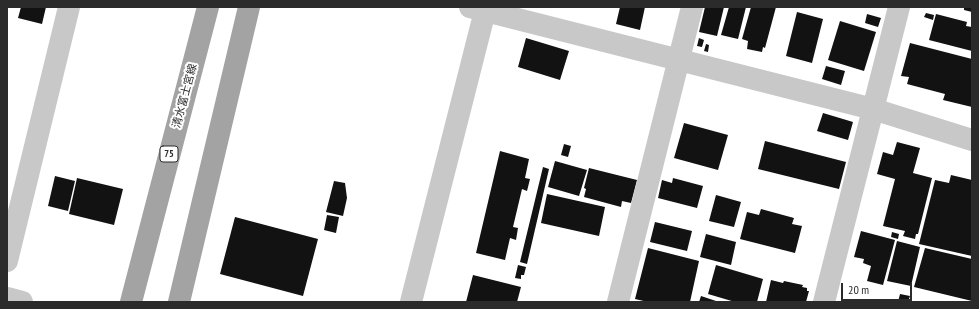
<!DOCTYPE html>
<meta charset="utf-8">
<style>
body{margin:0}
#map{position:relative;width:979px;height:309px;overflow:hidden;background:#fff;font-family:"PT Sans Narrow",sans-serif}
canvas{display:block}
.frame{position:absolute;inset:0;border:8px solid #2b2b2b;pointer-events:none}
.scale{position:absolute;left:841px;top:283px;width:71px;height:18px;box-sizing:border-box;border:2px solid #2b2b2b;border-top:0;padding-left:5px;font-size:12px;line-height:14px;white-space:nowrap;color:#2b2b2b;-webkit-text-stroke:3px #fff;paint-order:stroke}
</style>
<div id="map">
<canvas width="979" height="309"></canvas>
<div class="frame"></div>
<div class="scale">20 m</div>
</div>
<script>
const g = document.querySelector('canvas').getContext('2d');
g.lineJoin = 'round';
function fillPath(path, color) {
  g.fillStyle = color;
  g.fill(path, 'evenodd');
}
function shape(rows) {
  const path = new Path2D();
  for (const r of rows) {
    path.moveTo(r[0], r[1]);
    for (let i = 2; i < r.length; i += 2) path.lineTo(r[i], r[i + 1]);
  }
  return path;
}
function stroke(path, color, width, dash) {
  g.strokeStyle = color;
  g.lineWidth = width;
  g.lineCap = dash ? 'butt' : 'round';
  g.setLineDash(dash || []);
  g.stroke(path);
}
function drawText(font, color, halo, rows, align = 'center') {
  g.font = font + ' "PT Sans Narrow","Noto Sans JP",sans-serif';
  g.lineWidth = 4;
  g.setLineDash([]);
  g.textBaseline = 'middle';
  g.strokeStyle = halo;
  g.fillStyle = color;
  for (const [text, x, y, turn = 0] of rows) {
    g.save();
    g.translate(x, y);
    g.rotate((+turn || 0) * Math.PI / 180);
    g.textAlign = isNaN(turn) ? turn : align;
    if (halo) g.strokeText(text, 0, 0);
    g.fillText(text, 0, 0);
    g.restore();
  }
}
const building = shape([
 [21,7,46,7,42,24,18,18],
 [620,7,645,7,640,30,616,24],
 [705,7,724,7,717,36,699,32],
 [729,7,746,7,738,39,721,35],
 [751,7,776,7,765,48,763,47,762,52,747,49,748,41,742,39],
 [964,7,972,7,972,12,964,10],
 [797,12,823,19,812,63,786,56],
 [926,13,934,15,933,20,924,17],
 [867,14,881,18,878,27,865,23],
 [936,14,967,22,966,26,972,27,972,51,929,40],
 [840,21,876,32,864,71,828,60],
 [526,38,569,51,560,80,518,67],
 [699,38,704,40,702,47,697,46],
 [910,43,972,59,972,107,943,100,945,94,907,84,909,77,901,76],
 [706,44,709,45,708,52,704,51],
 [826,66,845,71,841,85,822,79],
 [823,113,853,122,848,140,817,131],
 [684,123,728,135,718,170,674,158],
 [765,141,846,162,839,189,758,169],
 [897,142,920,148,913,173,932,178,918,234,916,234,915,239,903,236,905,231,883,226,895,179,877,174,883,152,893,155],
 [564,144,571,146,568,157,561,155],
 [500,151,529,159,525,178,530,179,527,191,522,189,513,227,518,228,516,240,510,238,505,260,476,253],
 [555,161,587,170,579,196,548,187],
 [543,167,549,169,527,264,520,262],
 [589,168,637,180,631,203,622,201,621,207,584,197,586,189,584,188],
 [951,175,972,180,972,256,919,244,935,180,949,183],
 [55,176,75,181,68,211,48,206],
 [77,178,123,189,114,225,69,214],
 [673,178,703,186,697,208,658,198,662,180,672,183],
 [334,181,345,183,347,198,343,216,326,212],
 [547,194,605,207,599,236,541,223],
 [716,195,741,202,734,227,709,221],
 [761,209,794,218,792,224,802,226,795,253,740,239,747,212,759,215],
 [327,215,339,217,336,233,324,230],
 [235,217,318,239,303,296,220,274],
 [655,222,692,231,687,251,650,242],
 [861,231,895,240,883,285,867,281,871,266,863,263,864,259,854,257],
 [892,232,899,234,898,239,891,237],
 [706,234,736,242,731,265,700,257],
 [897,241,920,247,911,286,887,281],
 [648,248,699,261,690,302,648,302,635,299],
 [925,248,972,259,972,301,914,287],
 [518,265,526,267,524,275,521,275,521,279,515,278],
 [716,265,763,279,757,302,735,302,708,294],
 [473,275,521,287,517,302,466,302],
 [771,280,783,283,784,281,803,285,802,287,807,288,807,291,809,291,806,302,766,302],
 [900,294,910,296,908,302,898,302],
 [701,296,719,302,699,302]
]);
const street = shape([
 [470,7,873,109,972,140],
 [7,261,69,7],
 [7,298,22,302],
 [411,302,486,7],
 [618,302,692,7],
 [824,302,899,7]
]);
const primary = shape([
 [131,302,208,7],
 [179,302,249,7]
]);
const shields = [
 [169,154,18]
];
const shieldNames = [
 ["75",169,154]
];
const streetNames = [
 ["清水富士宮線",185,96,-75]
];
fillPath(building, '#121212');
stroke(street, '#c8c8c8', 22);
stroke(primary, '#a3a3a3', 22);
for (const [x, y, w] of shields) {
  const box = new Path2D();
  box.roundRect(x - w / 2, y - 8, w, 16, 3);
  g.fillStyle = '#fff';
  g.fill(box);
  stroke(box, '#2b2b2b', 1);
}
drawText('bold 10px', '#2b2b2b', null, shieldNames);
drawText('11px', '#2b2b2b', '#fff', streetNames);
</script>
